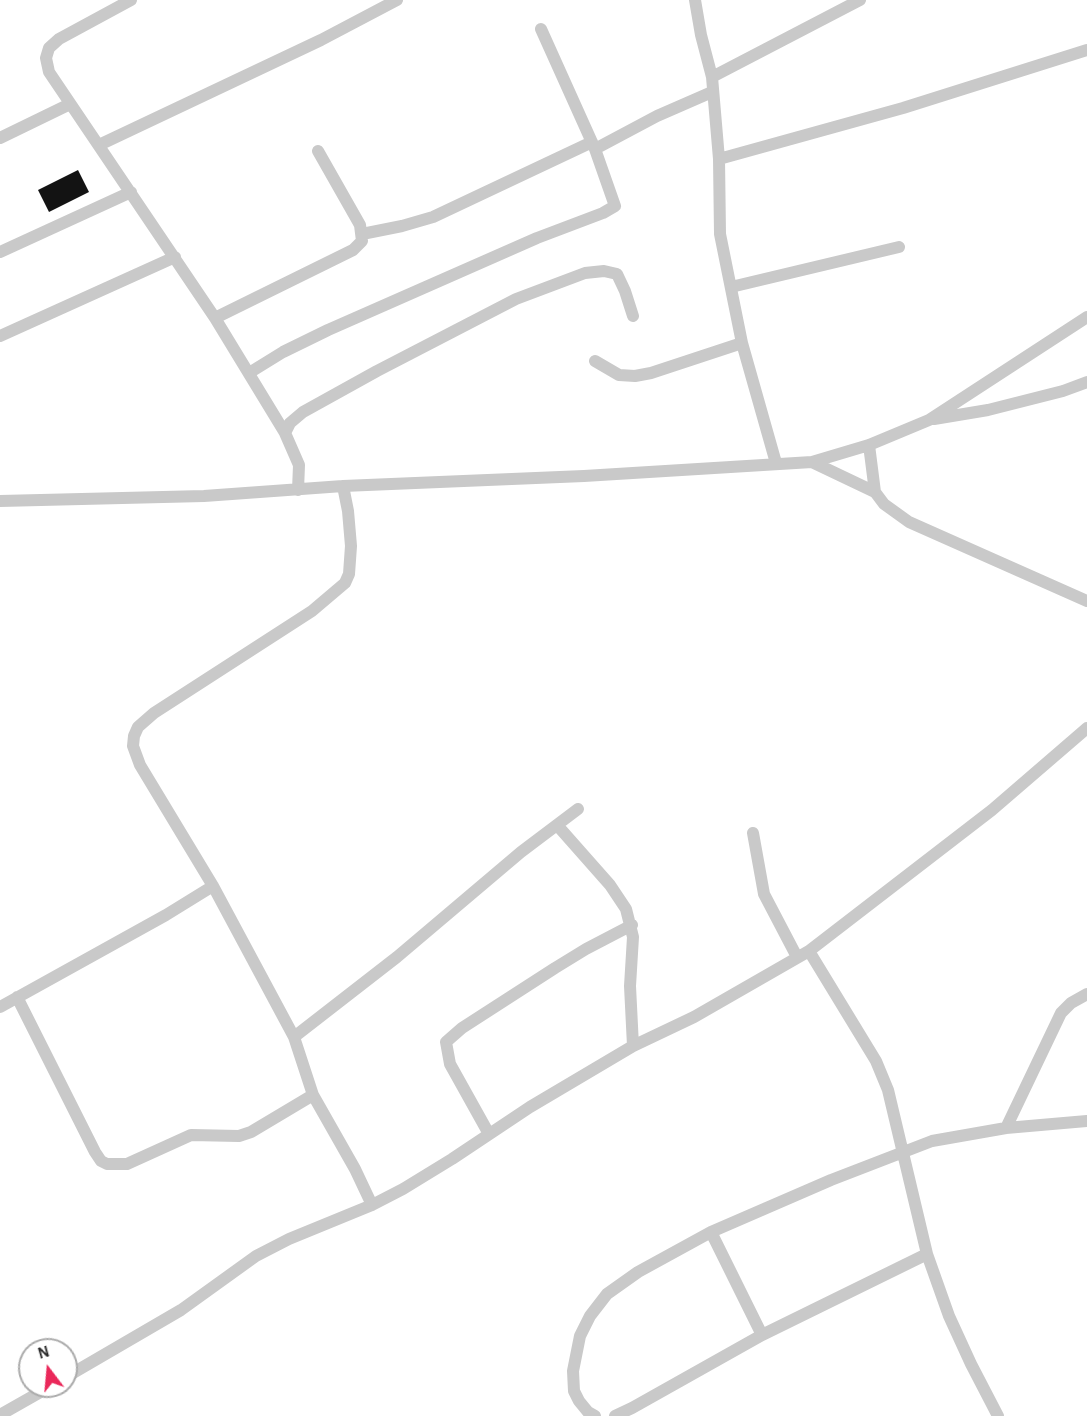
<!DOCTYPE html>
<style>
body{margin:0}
#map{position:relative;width:1087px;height:1416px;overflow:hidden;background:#fff;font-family:"Alegreya Sans",sans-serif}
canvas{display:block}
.north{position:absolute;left:18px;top:1338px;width:60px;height:60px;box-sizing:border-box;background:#fff;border:2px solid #ababab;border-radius:50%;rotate:344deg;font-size:16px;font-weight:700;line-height:24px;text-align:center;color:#2c2c2c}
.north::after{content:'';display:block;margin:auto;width:21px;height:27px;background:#ea285a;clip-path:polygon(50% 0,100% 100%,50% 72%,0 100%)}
</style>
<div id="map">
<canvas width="1087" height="1416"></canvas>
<div class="north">N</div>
</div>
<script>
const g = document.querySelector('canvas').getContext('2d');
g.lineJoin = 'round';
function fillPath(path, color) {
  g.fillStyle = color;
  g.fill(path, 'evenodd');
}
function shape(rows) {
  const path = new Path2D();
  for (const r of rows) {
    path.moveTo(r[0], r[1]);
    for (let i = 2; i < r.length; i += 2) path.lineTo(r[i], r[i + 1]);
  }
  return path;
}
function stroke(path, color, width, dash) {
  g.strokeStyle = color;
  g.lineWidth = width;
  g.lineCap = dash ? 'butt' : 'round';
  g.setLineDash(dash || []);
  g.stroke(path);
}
const building = shape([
 [78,170,89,192,49,212,38,190]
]);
const street = shape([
 [131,0,59,39,49,48,46,58,49,72,215,318,285,433,299,465,298,490],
 [695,0,701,35,712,77,719,159,720,234,742,343,776,463],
 [712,77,860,0],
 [0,138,70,104],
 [99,145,321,40,397,0],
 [595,149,657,116,712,92],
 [719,159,903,108,1087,50],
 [362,234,402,226,433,217,592,142],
 [0,252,131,192],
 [731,287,899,247],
 [215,318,353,250,362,241,360,225,318,151],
 [0,336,175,257],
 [595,361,619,375,635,376,651,373,742,343],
 [249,373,283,352,328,330,537,238,603,213,615,206,595,149,541,29],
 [934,419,988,410,1063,391,1087,382],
 [285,433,290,423,303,412,377,371,516,299,585,273,604,271,617,274,625,291,633,316],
 [869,445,875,492,884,504,909,522,1087,601],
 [812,462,875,492],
 [0,501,204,496,343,486,584,476,812,462,869,445,929,420,1087,317],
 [557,825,610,885,626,909,633,937,630,986,633,1046],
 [753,833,764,894,797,957],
 [809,951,876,1061,888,1090,927,1254,949,1316,971,1364,998,1416],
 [17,997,95,1152,101,1161,107,1164,127,1164,191,1135,239,1136,251,1132,313,1095],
 [0,1007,166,915,213,886],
 [294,1037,213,886,140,765,133,746,134,736,138,727,154,713,312,611,345,583,349,574,351,546,348,511,343,486],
 [1006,1128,1061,1013,1071,1003,1087,994],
 [489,1134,450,1064,446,1042,462,1028,555,968,586,949,632,925],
 [372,1205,355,1169,313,1095,294,1037,397,957,521,852,578,809],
 [711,1232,762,1335],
 [66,1377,181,1310,256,1256,289,1239,372,1205,403,1189,452,1159,530,1107,633,1046,694,1017,809,951,992,810,1087,728],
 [0,1415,51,1386],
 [595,1416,588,1412,579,1401,574,1391,573,1371,580,1336,590,1316,607,1294,638,1272,711,1232,831,1180,932,1141,1006,1128,1087,1121],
 [615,1416,632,1408,762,1335,927,1254]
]);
fillPath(building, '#131313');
stroke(street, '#c9c9c9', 12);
</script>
